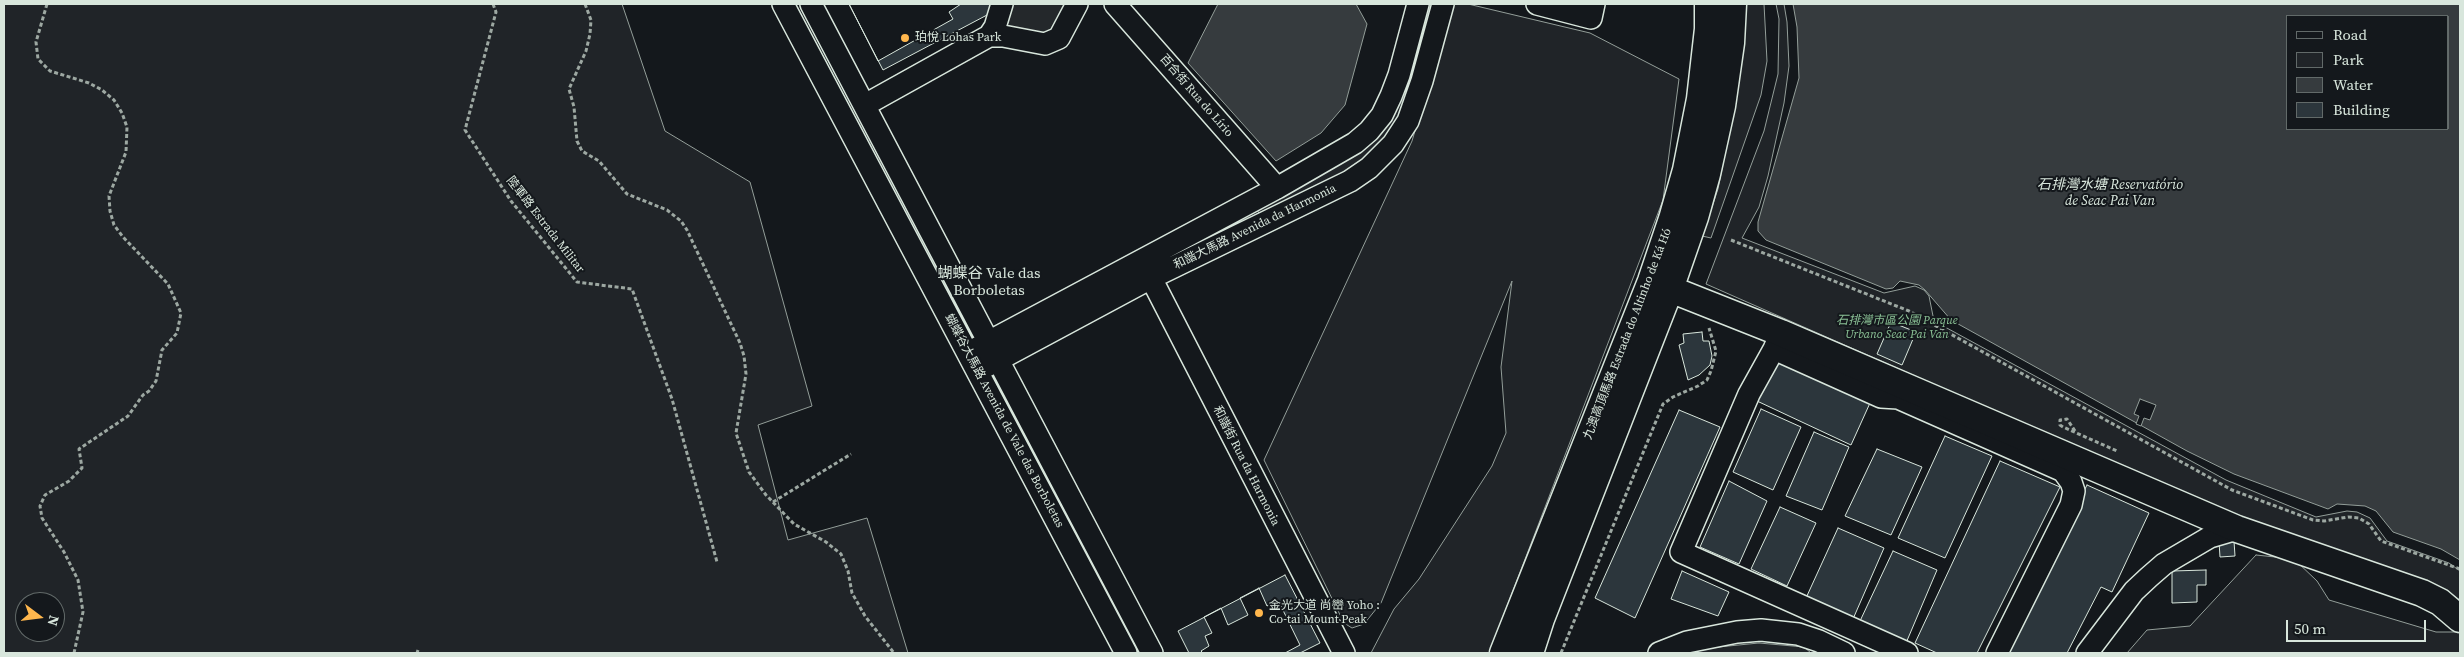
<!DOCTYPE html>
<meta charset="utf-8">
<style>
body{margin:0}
#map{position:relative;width:2464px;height:657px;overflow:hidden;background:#14181c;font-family:"Source Serif 4",serif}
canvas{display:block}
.frame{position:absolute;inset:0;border:5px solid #d8e6dc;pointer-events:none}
.legend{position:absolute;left:2286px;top:15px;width:162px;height:115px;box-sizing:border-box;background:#14181c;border:1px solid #626a69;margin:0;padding:6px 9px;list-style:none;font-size:15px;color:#d8e6dc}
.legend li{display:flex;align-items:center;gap:10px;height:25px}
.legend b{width:25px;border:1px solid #626a69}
.north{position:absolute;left:15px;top:592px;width:50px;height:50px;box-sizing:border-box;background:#14181c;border:1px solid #626a69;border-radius:50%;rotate:105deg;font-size:14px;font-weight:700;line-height:20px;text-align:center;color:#d8e6dc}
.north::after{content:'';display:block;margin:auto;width:18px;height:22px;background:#ffb74d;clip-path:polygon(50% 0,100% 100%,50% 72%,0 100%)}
.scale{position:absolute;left:2286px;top:620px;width:140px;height:22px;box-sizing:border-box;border:2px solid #d8e6dc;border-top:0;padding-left:6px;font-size:15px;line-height:18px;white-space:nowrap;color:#d8e6dc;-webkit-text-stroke:4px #14181c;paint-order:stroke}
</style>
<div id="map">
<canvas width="2464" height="657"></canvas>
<div class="frame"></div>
<ul class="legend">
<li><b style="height:6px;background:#14181c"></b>Road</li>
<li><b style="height:14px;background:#202428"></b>Park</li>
<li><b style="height:14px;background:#363b3e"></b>Water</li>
<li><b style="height:14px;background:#2c363c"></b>Building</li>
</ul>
<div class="north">N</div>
<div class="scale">50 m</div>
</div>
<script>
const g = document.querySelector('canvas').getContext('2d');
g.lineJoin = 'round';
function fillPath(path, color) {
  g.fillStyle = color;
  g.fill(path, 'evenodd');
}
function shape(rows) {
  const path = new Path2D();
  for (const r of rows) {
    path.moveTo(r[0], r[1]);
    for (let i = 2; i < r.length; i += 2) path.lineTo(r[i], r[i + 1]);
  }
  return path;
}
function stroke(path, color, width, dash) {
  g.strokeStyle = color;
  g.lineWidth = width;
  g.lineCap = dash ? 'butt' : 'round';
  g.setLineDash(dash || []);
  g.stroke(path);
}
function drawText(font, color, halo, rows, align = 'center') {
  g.font = font + ' "Source Serif 4","Noto Sans SC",serif';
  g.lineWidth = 4;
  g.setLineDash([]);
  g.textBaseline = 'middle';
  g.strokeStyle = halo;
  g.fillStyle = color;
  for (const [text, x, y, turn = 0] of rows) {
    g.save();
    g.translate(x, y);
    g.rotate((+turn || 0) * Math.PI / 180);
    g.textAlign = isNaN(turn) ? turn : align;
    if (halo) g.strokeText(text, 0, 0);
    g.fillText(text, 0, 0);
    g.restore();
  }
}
const green = shape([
 [4,4,622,4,665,131,750,182,812,406,758,425,788,540,867,518,908,653,4,653,4,4],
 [25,602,55,602,55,632,25,632,25,602],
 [1427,4,1432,5,1410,89,1392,131,1366,161,1260,216,1256,207,1351,158,1370,145,1384,128,1427,4],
 [1455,4,1468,4,1590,33,1679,79,1663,200,1489,653,1371,653,1394,609,1419,579,1492,466,1506,433,1501,367,1512,281,1381,603,1364,624,1352,628,1344,623,1264,460,1412,141,1452,6,1455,4],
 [1744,4,1764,4,1767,61,1761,95,1711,238,1702,236,1718,189,1739,82,1744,4],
 [1776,4,1784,4,1787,22,1789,66,1784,103,1768,176,1759,207,1742,238,1884,293,1915,286,1924,290,1929,296,1933,316,1945,327,2226,480,2316,517,2347,511,2357,512,2370,518,2387,541,2449,563,2460,571,2460,600,2444,590,2215,508,1706,284,1764,131,1778,74,1779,19,1776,4],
 [2256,555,2294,559,2317,581,2329,600,2436,632,2460,632,2460,653,2127,653,2147,630,2190,626,2256,555],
 [1759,643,1804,647,1811,653,1688,653,1698,649,1759,643]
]);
const parking = shape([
 [1001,4,1079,4,1052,41,989,36,1001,4]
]);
const water = shape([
 [1218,4,1356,4,1367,24,1345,105,1321,133,1276,161,1188,63,1218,4],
 [1793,4,2460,4,2460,560,2441,549,2393,532,2376,511,2365,506,2337,504,2328,509,2234,474,2187,451,1951,320,1925,290,1919,285,1900,281,1893,288,1886,289,1766,240,1758,231,1758,222,1799,78,1797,27,1793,4],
 [2288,16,2448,16,2448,129,2288,129,2288,16]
]);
const pier = shape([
 [2140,399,2156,405,2150,420,2144,418,2141,426,2136,424,2139,416,2134,414,2140,399]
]);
const building = shape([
 [849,4,996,4,987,15,883,70,849,4],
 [849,4,961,4,949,12,953,19,878,61,849,4],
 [1891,322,1916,332,1902,365,1877,354,1891,322],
 [1702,332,1703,341,1709,341,1712,356,1710,365,1699,375,1688,380,1679,345,1684,343,1683,334,1702,332],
 [1775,361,1870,403,1851,445,1757,401,1775,361],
 [1761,409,1801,427,1773,490,1733,472,1761,409],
 [1679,410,1720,427,1635,618,1595,598,1679,410],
 [1814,432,1849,447,1822,510,1786,496,1814,432],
 [1945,436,1992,456,1945,558,1898,538,1945,436],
 [1877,449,1922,467,1891,535,1845,516,1877,449],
 [2000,461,2060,487,1977,653,1937,653,1915,643,2000,461],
 [1729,481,1767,501,1739,564,1700,547,1729,481],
 [2087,485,2149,513,2112,592,2101,587,2067,653,2003,653,2087,485],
 [1780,507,1816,523,1787,586,1751,569,1780,507],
 [1838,528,1884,548,1853,619,1806,598,1838,528],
 [2234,541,2235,556,2220,557,2219,542,2234,541],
 [1893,551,1937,570,1906,643,1860,621,1893,551],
 [2206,570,2206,585,2197,585,2197,602,2172,603,2172,571,2206,570],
 [1682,571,1729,592,1718,616,1671,599,1682,571],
 [1285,575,1320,643,1300,653,1189,653,1178,631,1285,575],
 [1259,588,1267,606,1278,600,1300,645,1285,653,1203,653,1201,651,1209,646,1205,636,1212,633,1204,617,1221,608,1228,625,1248,615,1240,598,1259,588]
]);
const path = shape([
 [47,4,36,42,38,59,50,71,89,83,102,90,114,100,122,113,127,127,126,152,109,196,110,211,114,225,123,237,168,284,181,313,177,333,162,350,156,381,149,391,143,395,128,416,79,449,82,468,69,481,45,495,40,506,42,518,64,552,78,580,83,612,74,653],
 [493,4,496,12,465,130,511,201,577,282,632,289,672,399,717,562],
 [585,4,591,20,590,34,586,51,569,89,574,107,577,141,582,151,599,161,627,194,667,210,681,221,687,230,740,343,744,356,746,374,736,433,749,472,766,495,794,524,826,542,841,554,848,571,852,593,865,616,894,653],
 [1731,240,1909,311,2232,490,2313,520,2324,521,2348,517,2359,518,2369,524,2381,541,2460,569],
 [2075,431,2067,419,2060,420,2060,425,2063,427,2117,451],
 [773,502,851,454],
 [417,653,418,650],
 [1561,653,1663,404,1673,397,1698,386,1707,380,1711,371,1716,351,1709,328]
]);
const minor = shape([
 [783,4,1126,653],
 [811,4,1152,653],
 [1115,4,1277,188],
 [1537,4,1591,18,1594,4],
 [989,36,995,27,1002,4],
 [865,105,989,36,1003,36,1045,44,1059,38,1077,4],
 [1151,278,1344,653],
 [1781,333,1774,349,1881,397,1898,398,2063,471,2071,482,2074,491,2071,505,1997,653],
 [977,348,1277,188,1355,143,1369,131,1382,115,1391,96,1399,75,1418,4],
 [1774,349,1749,394,1681,552,1907,653],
 [987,366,1151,278,1350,181,1369,168,1393,144,1408,121,1422,81,1443,4],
 [1659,653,1687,642,1737,632,1761,630,1798,634,1819,641,1844,653],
 [2087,653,2134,591,2149,577,2164,564,2210,537,2237,529]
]);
const major = shape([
 [1670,289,1781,333,2237,529,2422,593,2440,602,2460,619],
 [1503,653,1651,281,1672,219,1686,170,1700,99,1708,29,1708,4],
 [1530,653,1541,619,1670,289,1695,217,1707,174,1722,106,1731,43,1733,4]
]);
const markers = [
 [905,38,5,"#ffb74d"],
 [1259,613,5,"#ffb74d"]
];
const poiNames = [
 ["珀悅 Lohas Park",915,38],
 ["金光大道 尚巒 Yoho :",1269,606],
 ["Co-tai Mount Peak",1269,620]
];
const streetNames = [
 ["百合街 Rua do Lírio",1196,96,49],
 ["陸軍路 Estrada Militar",545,225,52],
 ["和諧大馬路 Avenida da Harmonia",1255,227,-26],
 ["九澳高頂馬路 Estrada do Altinho de Ká Hó",1628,334,-69],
 ["蝴蝶谷大馬路 Avenida de Vale das Borboletas",1004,421,62],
 ["和諧街 Rua da Harmonia",1246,466,63]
];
const parkNames = [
 ["石排灣市區公園 Parque",1897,321],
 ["Urbano Seac Pai Van",1897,335]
];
const waterNames = [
 ["石排灣水塘 Reservatório",2110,185],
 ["de Seac Pai Van",2110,201]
];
const quarterNames = [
 ["蝴蝶谷 Vale das",989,274],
 ["Borboletas",989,291]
];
fillPath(green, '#202428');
stroke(green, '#939e99', 1);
fillPath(parking, '#24282b');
stroke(parking, '#939e99', 1);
fillPath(water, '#363b3e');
stroke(water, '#939e99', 1);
fillPath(pier, '#14181c');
stroke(pier, '#939e99', 1);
fillPath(building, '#2c363c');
stroke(building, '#d8e6dc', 1);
stroke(minor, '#d8e6dc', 24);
stroke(major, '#d8e6dc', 29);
stroke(path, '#9da8a2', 3, [4, 2.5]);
stroke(minor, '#14181c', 21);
stroke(major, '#14181c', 26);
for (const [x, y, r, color] of markers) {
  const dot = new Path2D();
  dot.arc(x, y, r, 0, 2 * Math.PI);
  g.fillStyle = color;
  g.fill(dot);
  stroke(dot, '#14181c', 2);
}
drawText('12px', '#d8e6dc', '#14181c', poiNames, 'left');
drawText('12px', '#d8e6dc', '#14181c', streetNames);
drawText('italic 12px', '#8ac095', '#14181c', parkNames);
drawText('italic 14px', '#d8e6dc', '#14181c', waterNames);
drawText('15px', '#d8e6dc', '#14181c', quarterNames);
</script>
